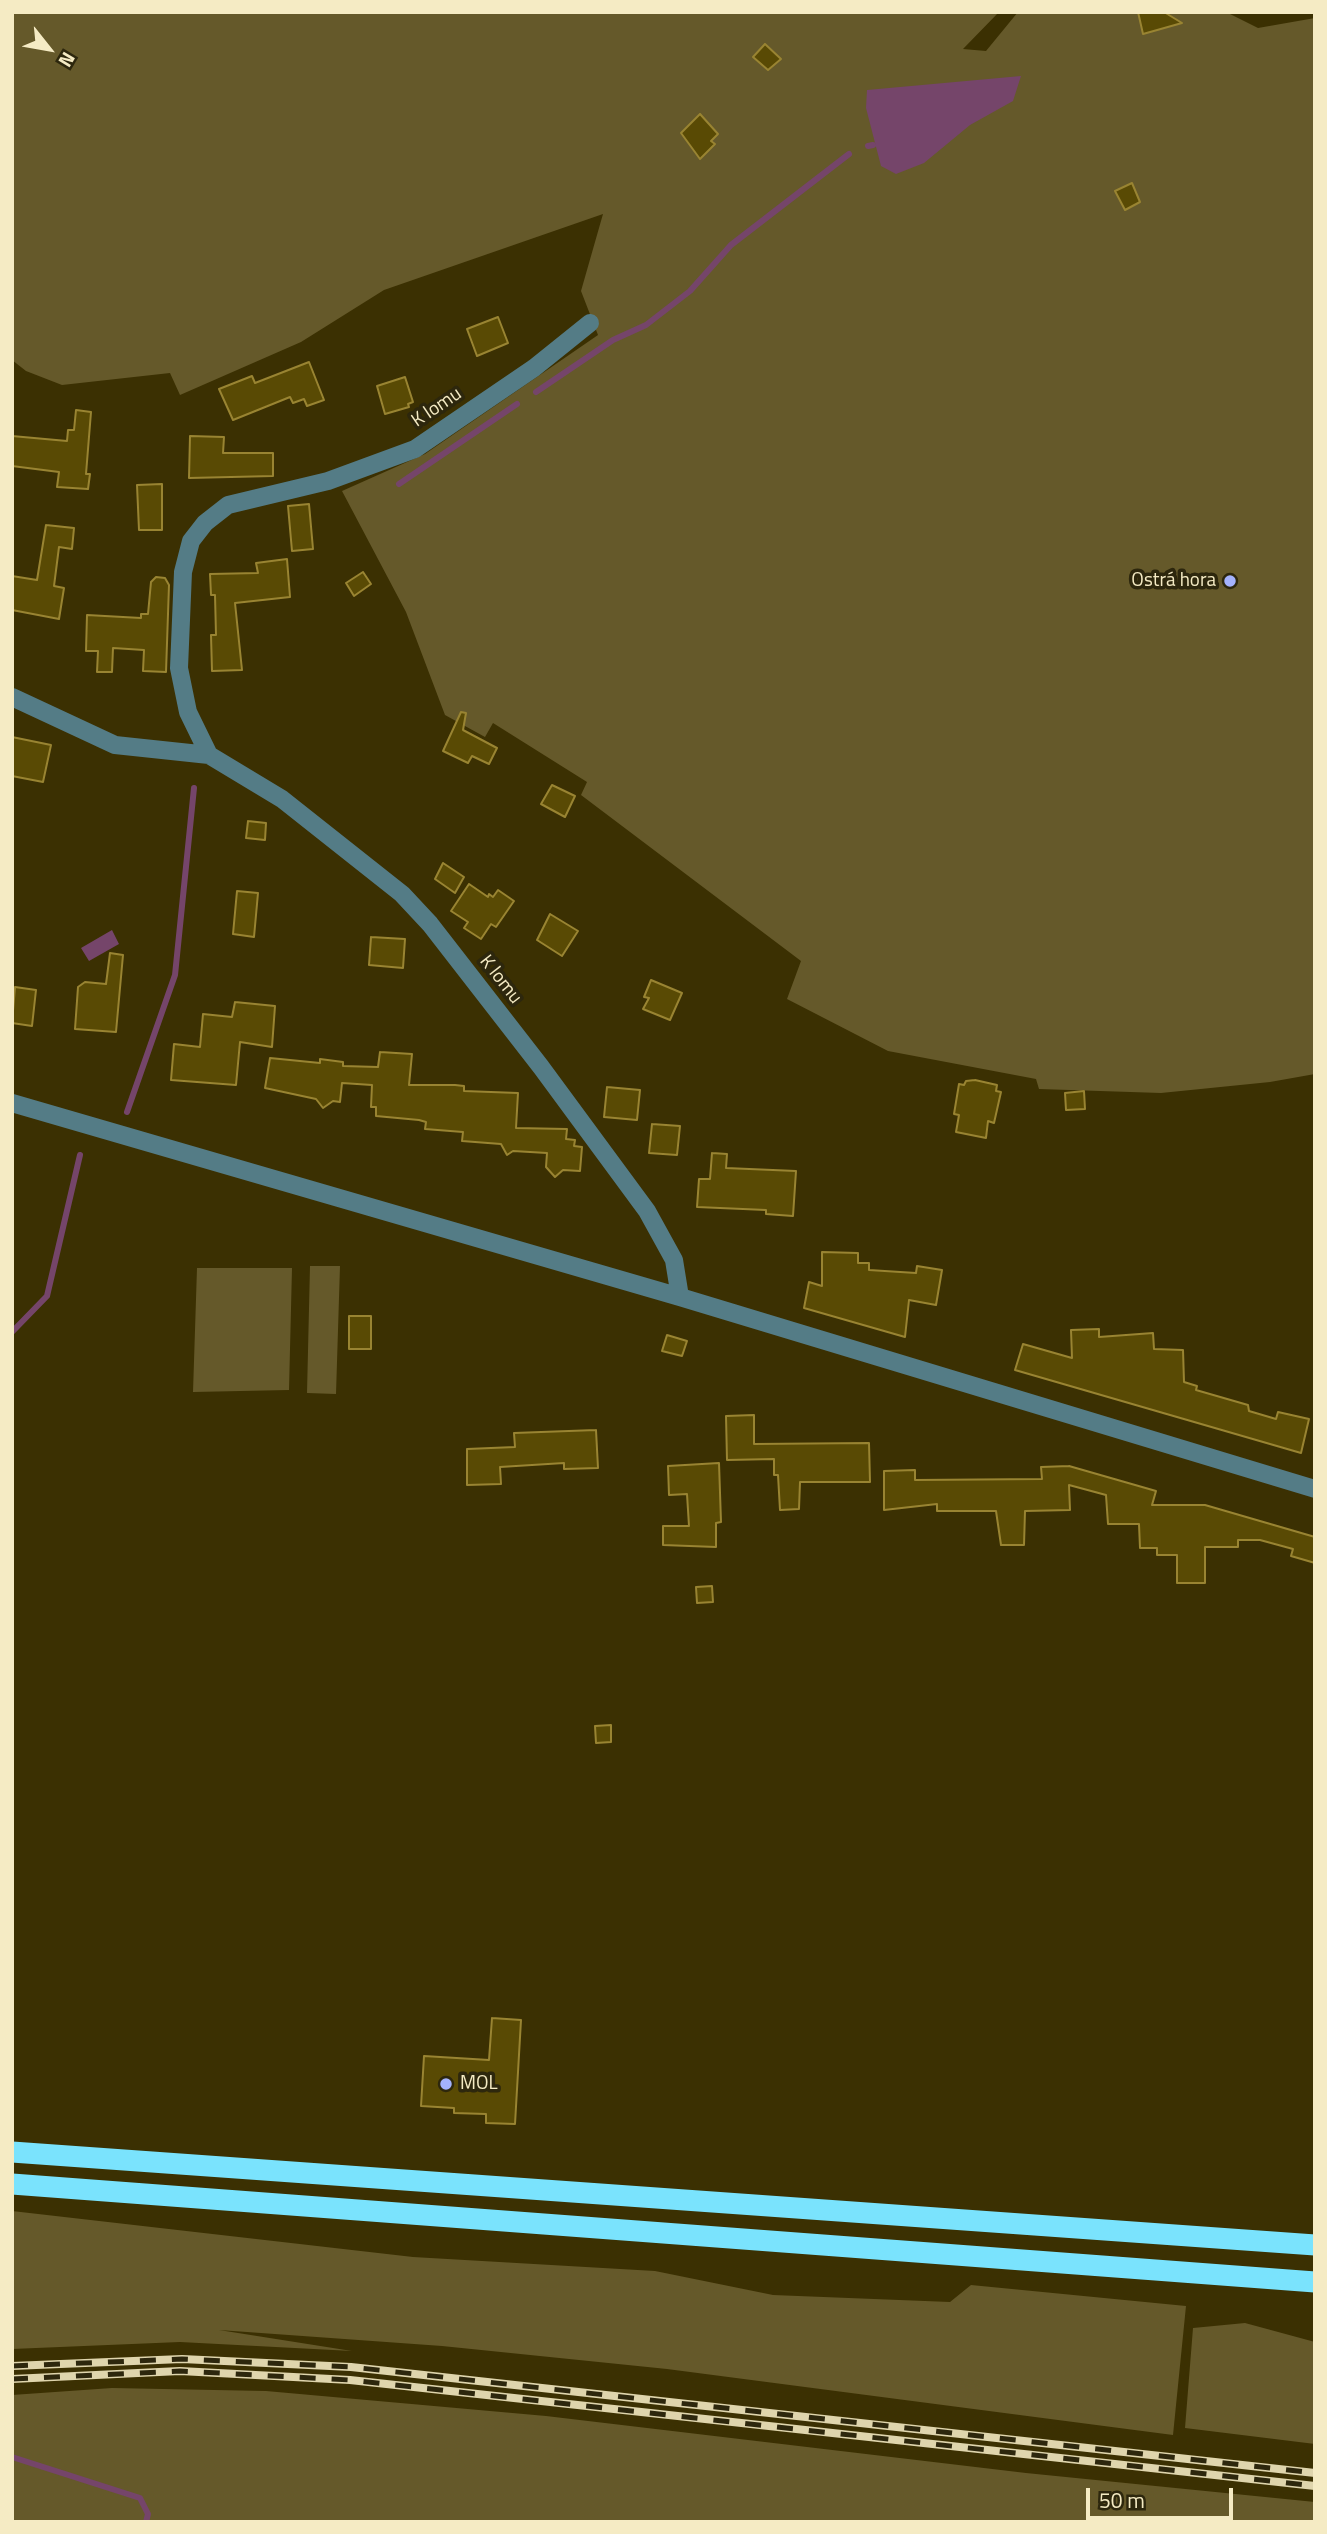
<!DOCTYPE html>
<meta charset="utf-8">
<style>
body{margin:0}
#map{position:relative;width:1327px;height:2534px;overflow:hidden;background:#3b3002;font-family:"Titillium Web",sans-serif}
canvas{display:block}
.frame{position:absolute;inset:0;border:14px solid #f5ebc4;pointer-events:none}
.north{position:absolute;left:14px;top:14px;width:70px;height:70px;-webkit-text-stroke:5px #2d270d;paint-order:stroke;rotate:121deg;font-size:19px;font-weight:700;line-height:28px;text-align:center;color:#f5ebc4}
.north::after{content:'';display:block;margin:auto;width:24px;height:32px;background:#f5ebc4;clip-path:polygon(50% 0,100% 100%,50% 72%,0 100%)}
.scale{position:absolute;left:1086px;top:2488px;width:147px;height:32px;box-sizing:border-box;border:4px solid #f5ebc4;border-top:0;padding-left:9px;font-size:21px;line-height:24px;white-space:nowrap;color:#f5ebc4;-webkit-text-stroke:5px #2d270d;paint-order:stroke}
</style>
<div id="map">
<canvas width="1327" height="2534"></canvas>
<div class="frame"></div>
<div class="north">N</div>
<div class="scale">50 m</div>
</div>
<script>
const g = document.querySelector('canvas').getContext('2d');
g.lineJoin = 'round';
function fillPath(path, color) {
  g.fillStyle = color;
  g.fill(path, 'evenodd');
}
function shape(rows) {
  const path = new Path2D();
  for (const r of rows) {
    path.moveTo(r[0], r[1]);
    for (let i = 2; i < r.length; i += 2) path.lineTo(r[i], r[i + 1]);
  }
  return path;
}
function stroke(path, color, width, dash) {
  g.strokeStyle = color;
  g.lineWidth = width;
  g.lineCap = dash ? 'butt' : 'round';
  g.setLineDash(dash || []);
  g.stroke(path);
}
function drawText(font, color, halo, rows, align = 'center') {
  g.font = font + ' "Titillium Web",sans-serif';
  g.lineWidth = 7;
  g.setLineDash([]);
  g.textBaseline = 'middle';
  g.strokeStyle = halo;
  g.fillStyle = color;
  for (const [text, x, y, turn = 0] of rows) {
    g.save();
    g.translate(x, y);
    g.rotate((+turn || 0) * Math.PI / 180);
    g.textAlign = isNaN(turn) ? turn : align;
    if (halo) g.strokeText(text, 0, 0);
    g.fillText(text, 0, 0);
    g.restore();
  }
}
const green = shape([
 [12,12,999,12,963,49,986,51,1018,12,1226,12,1258,28,1315,18,1315,1074,1270,1082,1161,1093,1039,1089,1036,1079,888,1051,787,999,801,961,581,795,587,782,493,723,485,737,445,715,406,612,342,491,425,454,598,335,581,291,603,214,384,290,301,342,180,395,170,373,62,385,26,371,12,360],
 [310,1266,340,1266,336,1394,307,1393],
 [197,1268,292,1268,289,1390,193,1392],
 [12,2211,413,2257,655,2271,773,2295,950,2302,971,2285,1186,2306,1173,2435,667,2369,442,2346,219,2330,352,2351,180,2342,12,2349],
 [1245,2323,1315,2342,1315,2444,1185,2428,1193,2328],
 [112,2388,266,2391,546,2416,1026,2473,1315,2502,1315,2522,12,2522,12,2395]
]);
const water = shape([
 [1021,76,1013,101,970,125,924,163,896,174,881,166,866,108,867,90],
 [112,930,119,944,89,961,81,948]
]);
const stream = shape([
 [868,146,873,145],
 [536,392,613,340,646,325,690,291,731,245,849,154],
 [399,484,517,404],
 [127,1112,175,975,194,788],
 [12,1332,47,1296,80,1155],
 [12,2457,140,2498,148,2514,146,2522]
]);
const building = shape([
 [1138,12,1164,12,1182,23,1143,34,1138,12],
 [765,44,781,59,768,70,753,57,765,44],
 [700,114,718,134,711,141,715,144,700,159,681,133,700,114],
 [1132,183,1140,202,1125,210,1115,191,1132,183],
 [498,317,508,343,477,356,467,329,498,317],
 [309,362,324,400,307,406,304,399,293,403,290,397,233,420,219,389,252,376,255,383,309,362],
 [405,377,413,402,408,404,409,407,385,414,377,386,405,377],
 [76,410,91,412,86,474,90,474,88,489,57,487,59,472,12,466,12,436,67,441,68,430,74,430,76,410],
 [190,436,224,437,223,453,273,453,273,476,189,478,190,436],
 [162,484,162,530,139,530,137,485,162,484],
 [309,504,313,549,292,551,288,506,309,504],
 [46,525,74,528,72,549,59,547,54,586,64,588,59,619,12,610,12,576,37,580,46,525],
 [287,559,290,597,235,603,242,670,212,671,211,635,216,635,215,595,211,595,210,574,258,573,256,563,287,559],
 [363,572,371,584,354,596,346,583,363,572],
 [156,577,165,578,169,585,166,672,143,671,144,650,113,648,112,672,97,672,98,651,86,651,87,615,141,618,141,614,148,614,151,582,156,577],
 [461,712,466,713,463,730,497,748,489,764,472,756,468,763,443,751,461,712],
 [12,737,51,745,43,782,12,776,12,737],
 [552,785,575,796,565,817,541,804,552,785],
 [248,821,266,823,265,840,246,838,248,821],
 [443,863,464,877,455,893,435,879,443,863],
 [469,884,488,897,489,894,493,897,498,890,514,901,496,927,491,924,481,939,464,928,468,922,451,911,469,884],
 [237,891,258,893,254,937,233,934,237,891],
 [550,914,578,931,562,956,537,940,550,914],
 [371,937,405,939,403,968,369,965,371,937],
 [110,953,123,955,116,1032,75,1029,78,987,85,982,106,984,110,953],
 [651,980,682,993,670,1020,643,1009,649,998,644,997,651,980],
 [15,987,36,990,32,1026,12,1023,15,987],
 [235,1002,275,1006,272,1047,240,1042,236,1085,171,1080,174,1044,200,1047,203,1014,232,1017,235,1002],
 [380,1052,412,1054,409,1085,455,1085,464,1086,464,1091,518,1093,516,1128,567,1129,566,1139,575,1140,574,1146,582,1147,580,1171,563,1170,555,1177,546,1167,547,1153,513,1151,507,1155,501,1144,462,1141,463,1132,425,1129,426,1122,419,1120,376,1116,376,1107,371,1107,372,1085,342,1083,340,1102,333,1101,323,1108,316,1099,265,1088,270,1058,320,1063,320,1059,343,1062,343,1066,378,1067,380,1052],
 [975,1080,997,1085,996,1091,1001,1092,994,1123,988,1121,986,1138,956,1132,959,1115,954,1114,959,1084,964,1085,966,1081,975,1080],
 [607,1087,640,1090,637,1120,604,1117,607,1087],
 [1084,1091,1085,1109,1066,1110,1065,1093,1084,1091],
 [652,1124,680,1126,677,1155,649,1153,652,1124],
 [712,1153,727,1154,726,1168,796,1171,793,1216,766,1214,766,1210,697,1207,699,1179,710,1179,712,1153],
 [822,1252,858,1253,858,1263,869,1263,869,1270,916,1273,917,1266,942,1270,936,1305,909,1300,905,1337,804,1308,809,1282,822,1286,822,1252],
 [349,1316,371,1316,371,1349,349,1349,349,1316],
 [1099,1329,1099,1337,1153,1333,1154,1349,1183,1350,1184,1382,1197,1386,1196,1390,1248,1405,1249,1411,1276,1419,1278,1412,1309,1419,1301,1453,1015,1370,1023,1344,1072,1358,1071,1330,1099,1329],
 [667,1335,687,1341,682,1356,662,1351,667,1335],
 [754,1415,754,1444,869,1443,870,1482,800,1482,799,1509,780,1510,778,1475,774,1475,774,1459,727,1460,726,1416,754,1415],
 [596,1430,598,1468,564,1469,564,1463,500,1467,501,1484,467,1485,467,1449,515,1447,514,1433,596,1430],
 [719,1463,721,1522,716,1523,716,1547,663,1545,663,1526,689,1526,687,1494,669,1495,668,1466,719,1463],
 [1069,1466,1156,1491,1152,1505,1205,1505,1315,1537,1315,1563,1291,1556,1293,1549,1260,1540,1238,1540,1238,1547,1205,1547,1205,1583,1177,1583,1177,1555,1157,1555,1157,1548,1140,1548,1139,1524,1108,1524,1106,1495,1069,1485,1070,1510,1025,1511,1024,1545,1001,1545,996,1511,937,1511,937,1504,884,1510,884,1471,915,1470,915,1480,1042,1479,1041,1467,1069,1466],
 [712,1586,713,1602,697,1603,696,1587,712,1586],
 [611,1725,611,1742,596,1743,595,1726,611,1725],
 [492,2018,521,2020,515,2124,486,2123,486,2114,454,2113,454,2108,421,2106,424,2056,489,2060,492,2018]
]);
const minor = shape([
 [12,697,115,745,209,755,282,799,402,894,430,924,541,1067,647,1211,674,1260,680,1297],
 [209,755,188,712,179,668,183,572,191,541,205,523,228,505,328,481,415,449,534,368,590,323],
 [12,1103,680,1297,1315,1489]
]);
const highway = shape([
 [12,2152,1315,2245],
 [12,2184,1315,2282]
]);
const rail = shape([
 [12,2366,182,2359,351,2367,1315,2473],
 [12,2379,180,2371,350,2380,1315,2486]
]);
const markers = [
 [1230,581,7,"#a4b2fc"],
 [446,2084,7,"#a4b2fc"]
];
const streetNames = [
 ["K lomu",437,408,-34],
 ["K lomu",500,980,52]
];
const poiNames = [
 ["Ostrá hora",1216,581],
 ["MOL",460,2084,"left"]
];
fillPath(green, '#65592a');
fillPath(water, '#75456a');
stroke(stream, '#75456a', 6);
fillPath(building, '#594a04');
stroke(building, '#998432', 2);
stroke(minor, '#547c86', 18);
stroke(highway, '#7ae3fd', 21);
stroke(rail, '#dfd5ad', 8);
stroke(rail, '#2d270d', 5, [16]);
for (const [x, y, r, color] of markers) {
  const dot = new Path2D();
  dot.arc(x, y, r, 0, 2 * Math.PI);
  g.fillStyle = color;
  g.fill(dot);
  stroke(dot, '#2d270d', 2.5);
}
drawText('19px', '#f5ebc4', '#2d270d', streetNames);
drawText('19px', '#f5ebc4', '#2d270d', poiNames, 'right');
</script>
